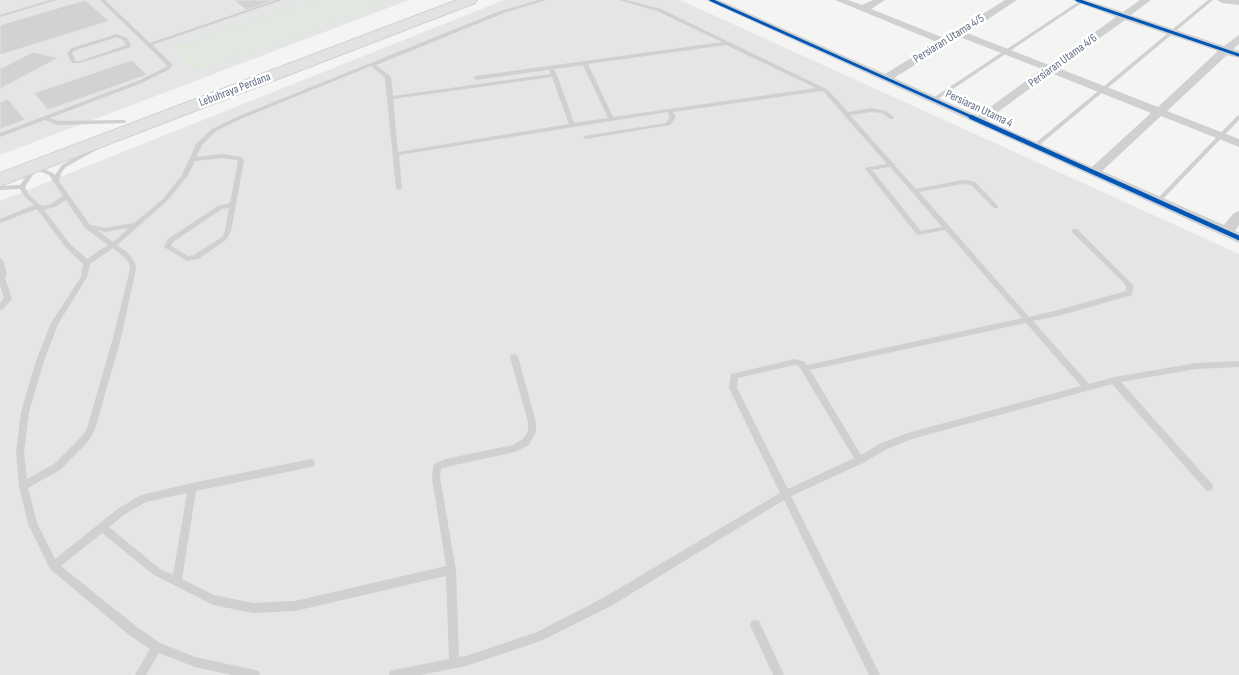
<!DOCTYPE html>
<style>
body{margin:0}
canvas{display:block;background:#f4f5f2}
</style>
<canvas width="1239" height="675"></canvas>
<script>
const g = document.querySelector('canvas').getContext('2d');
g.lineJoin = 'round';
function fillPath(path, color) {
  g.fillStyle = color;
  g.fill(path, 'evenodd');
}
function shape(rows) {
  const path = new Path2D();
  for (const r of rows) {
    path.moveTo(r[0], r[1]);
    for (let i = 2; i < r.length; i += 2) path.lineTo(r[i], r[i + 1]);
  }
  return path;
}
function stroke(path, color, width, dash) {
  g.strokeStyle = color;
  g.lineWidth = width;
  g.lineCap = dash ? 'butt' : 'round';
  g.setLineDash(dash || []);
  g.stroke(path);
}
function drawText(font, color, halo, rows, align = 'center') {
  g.font = font + ' "Sofia Sans Condensed",sans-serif';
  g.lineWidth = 5;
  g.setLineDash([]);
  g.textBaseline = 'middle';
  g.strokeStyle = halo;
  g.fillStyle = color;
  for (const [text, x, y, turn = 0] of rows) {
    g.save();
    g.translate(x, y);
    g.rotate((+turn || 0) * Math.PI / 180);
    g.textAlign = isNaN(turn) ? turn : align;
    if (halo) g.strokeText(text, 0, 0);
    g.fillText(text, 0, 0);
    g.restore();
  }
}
const built = shape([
 [0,0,409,0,0,155],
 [504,0,680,0,1239,254,1239,675,0,675,0,201]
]);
const green = shape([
 [320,0,395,1,194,70,172,48]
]);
const building = shape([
 [85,0,109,21,0,55,0,25,85,0],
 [234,0,275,0,246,10,234,0],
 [33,52,58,58,0,89,0,69,33,52],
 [132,60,147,75,48,110,34,93,132,60],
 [8,99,25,120,0,129,0,102,8,99]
]);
const service = shape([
 [50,0,57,0,0,17,0,15,50,0],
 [100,0,105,0,150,43,276,0,282,0,152,45,172,64,172,65,170,69,144,82,50,118,58,121,124,120,126,121,126,123,57,125,45,120,0,137,0,133,140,80,166,67,167,65,100,0],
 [539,0,546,0,504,13,376,65,391,77,393,96,551,74,549,71,552,69,554,70,557,75,574,123,608,118,583,65,476,80,473,78,476,76,722,42,657,11,619,0,626,0,661,9,828,90,848,112,871,108,886,111,894,117,894,119,890,119,882,113,871,112,850,115,893,163,895,164,895,166,916,189,962,180,973,181,975,182,998,206,998,208,994,208,971,185,962,184,919,192,1029,317,1058,310,1126,291,1126,286,1123,282,1073,233,1072,231,1073,229,1077,229,1134,286,1132,295,1058,316,1033,321,1089,384,1114,377,1196,363,1239,361,1239,367,1196,369,1121,382,1212,484,1213,487,1212,490,1209,491,1206,490,1112,384,912,439,887,449,863,463,791,496,880,675,869,675,784,500,611,606,543,640,466,666,421,675,389,675,390,671,394,670,449,659,446,576,295,611,253,613,213,605,154,575,102,533,61,566,137,627,160,643,195,657,255,670,259,671,260,675,231,675,195,667,159,653,146,675,135,675,150,649,129,635,50,569,28,524,19,486,16,452,21,412,36,361,51,323,81,277,83,264,66,248,37,209,0,223,0,219,34,205,25,197,20,189,0,190,0,186,20,185,33,166,35,165,53,173,55,175,62,165,94,147,98,147,98,149,66,167,61,173,59,181,90,225,105,228,134,223,162,200,182,175,196,144,212,129,239,116,500,11,539,0],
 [726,45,816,88,613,117,588,64,726,45],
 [371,66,385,78,396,188,399,190,402,188,399,155,668,112,670,117,666,123,584,136,583,137,586,139,670,125,676,117,673,112,821,91,824,92,887,164,868,167,865,169,917,235,919,235,945,230,1022,318,807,365,805,362,795,359,731,374,729,388,780,493,603,598,537,632,466,656,459,657,456,570,440,478,441,469,446,467,515,452,529,445,536,432,536,422,518,357,517,355,514,354,511,355,510,357,528,422,528,431,523,439,513,445,445,459,434,464,433,467,432,478,446,566,295,601,253,603,214,595,182,579,196,491,311,467,314,466,315,463,314,460,311,459,192,483,141,495,119,508,55,559,37,523,28,488,60,470,88,442,95,429,121,338,136,269,135,263,128,253,117,245,166,202,187,177,195,161,223,158,237,160,238,161,230,203,218,206,168,239,164,247,187,261,198,259,226,240,231,231,244,161,241,157,223,154,196,157,202,145,216,131,243,118,371,66],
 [552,77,569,124,398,152,393,99,552,77],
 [890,167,912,192,942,227,921,231,872,170,890,167],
 [36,170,49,175,63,196,51,204,44,206,40,205,29,195,25,187,36,170],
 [66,200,85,228,108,245,87,259,70,244,44,210,55,207,66,200],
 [229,208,225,231,222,237,194,255,188,256,171,246,173,242,222,209,229,208],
 [129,228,113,242,97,230,105,232,129,228],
 [113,248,124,257,129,263,130,269,113,338,87,428,82,436,54,464,27,479,24,452,29,412,44,361,58,324,87,277,90,264,113,248],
 [1026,323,1081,386,911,432,881,443,861,455,810,370,1026,323],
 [795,365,799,366,854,458,788,489,737,388,738,378,795,365],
 [187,493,173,575,160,569,109,527,125,514,146,502,187,493],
 [1081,0,1086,0,935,101,930,100,1081,0],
 [1208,0,1213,0,1037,147,1033,147,1033,145,1208,0],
 [117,34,127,38,131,46,131,47,80,63,72,63,67,53,72,48,117,34],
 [117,37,123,40,126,45,80,61,76,61,72,53,76,50,117,37],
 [1239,115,1239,120,1159,203,1155,203,1155,201,1237,116,1239,115],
 [0,258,3,260,7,274,5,278,12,299,3,309,0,310,0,303,4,298,0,285,0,258],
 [755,620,759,621,784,675,773,675,750,625,751,621,755,620]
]);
const minor = shape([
 [706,0,719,0,885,74,937,42,835,0,848,0,862,5,873,0,885,0,871,9,944,38,1005,0,1017,0,967,33,1049,65,1116,17,1072,0,1086,0,1123,12,1140,0,1151,0,1131,15,1224,46,1239,35,1239,44,1233,49,1239,51,1239,58,1227,55,1167,111,1239,139,1239,147,1161,116,1102,171,1224,225,1234,213,1239,211,1239,225,1235,231,1239,232,1239,243,706,0],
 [1125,20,1218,51,1158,107,1058,68,1125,20],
 [960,37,1042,69,978,116,894,78,960,37],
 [1051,73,1151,113,1092,167,987,120,1051,73],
 [1217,0,1239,0,1239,5,1222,3,1217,0]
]);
const primary = shape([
 [457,0,477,0,475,3,0,186,0,173,457,0]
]);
const cyclewayFar1 = shape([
 [711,0,974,118],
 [1077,0,1239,55]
]);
const cycleway = shape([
 [971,117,1239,238]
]);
const farStreetnames = [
 ["Persiaran Utama 4/5",949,39,-32],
 ["Persiaran Utama 4/6",1063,61,-36],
 ["Lebuhraya Perdana",235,90,-21],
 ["Persiaran Utama 4",979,109,25]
];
fillPath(built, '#e4e5e5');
fillPath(green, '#e2e8e0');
fillPath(building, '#d1d3d3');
stroke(building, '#e4e4e2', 1);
stroke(primary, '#d0d2d2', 2);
fillPath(service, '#cfd0d1');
fillPath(minor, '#cfd0d1');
fillPath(primary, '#e1e2e3');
stroke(cyclewayFar1, '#0057b8', 3);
stroke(cycleway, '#0057b8', 4.5);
drawText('12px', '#626f85', '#fff', farStreetnames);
</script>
